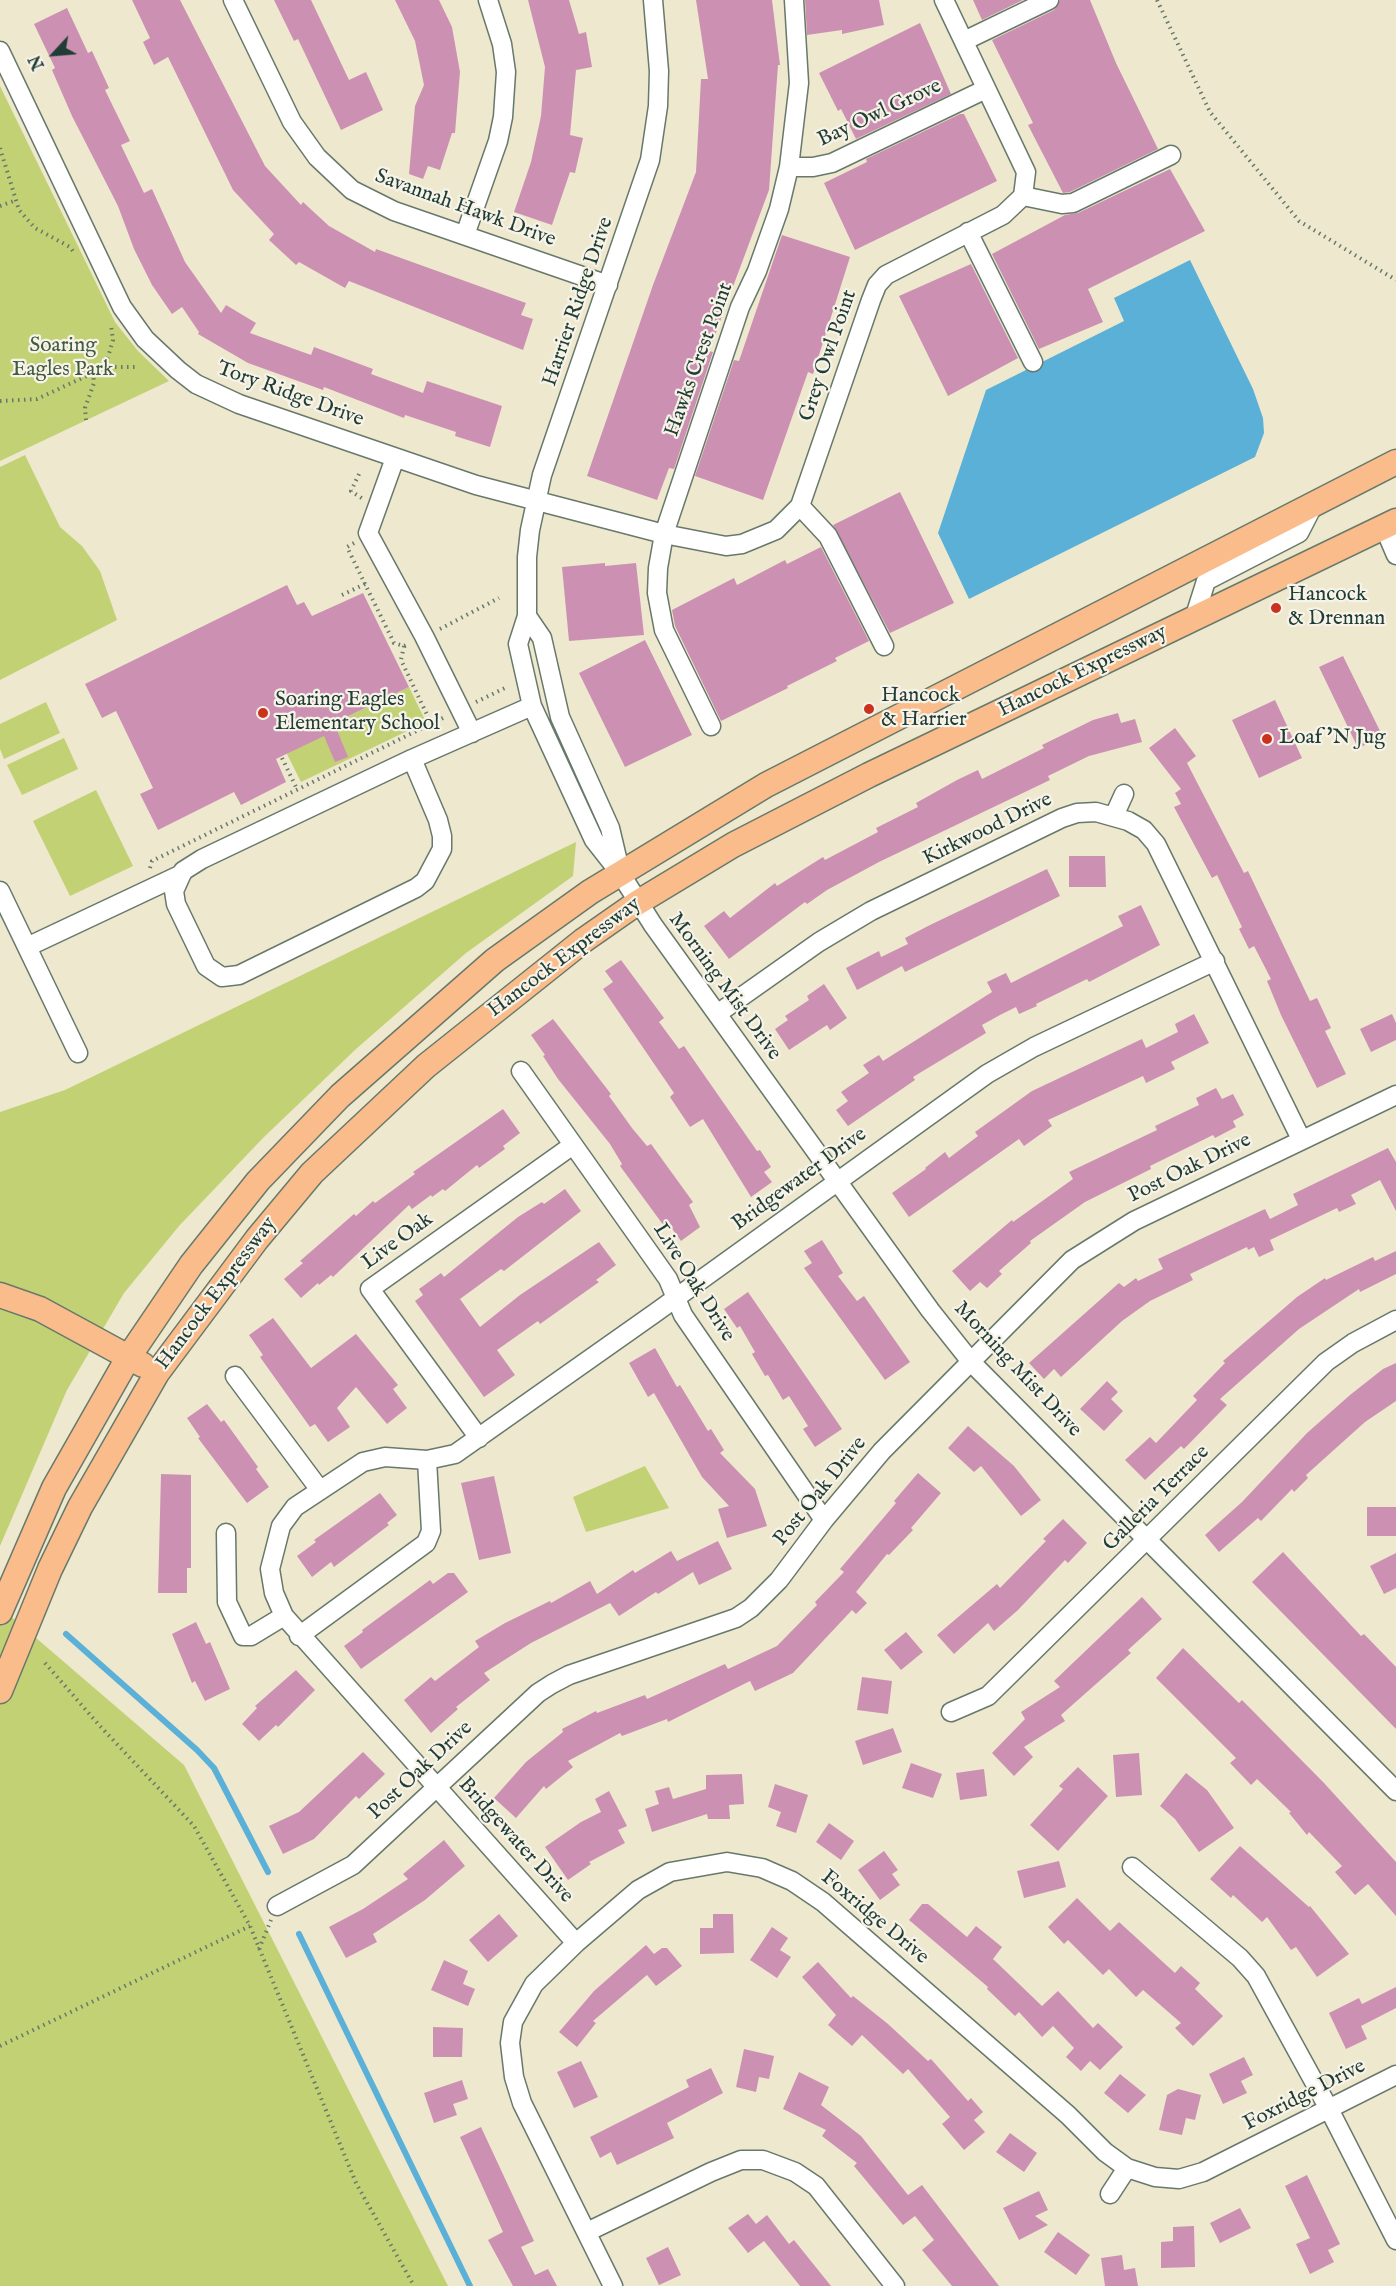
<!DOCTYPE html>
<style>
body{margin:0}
#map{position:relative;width:1396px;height:2286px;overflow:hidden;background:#eee8cf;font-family:"IM FELL English",serif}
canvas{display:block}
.north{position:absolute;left:24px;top:24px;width:60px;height:60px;-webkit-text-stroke:4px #f7f3e8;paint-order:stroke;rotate:244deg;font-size:16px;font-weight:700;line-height:24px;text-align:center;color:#1f3d34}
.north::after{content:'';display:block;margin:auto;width:21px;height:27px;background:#1f3d34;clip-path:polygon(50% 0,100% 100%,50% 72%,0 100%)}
</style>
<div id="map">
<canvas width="1396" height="2286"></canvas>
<div class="north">N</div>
</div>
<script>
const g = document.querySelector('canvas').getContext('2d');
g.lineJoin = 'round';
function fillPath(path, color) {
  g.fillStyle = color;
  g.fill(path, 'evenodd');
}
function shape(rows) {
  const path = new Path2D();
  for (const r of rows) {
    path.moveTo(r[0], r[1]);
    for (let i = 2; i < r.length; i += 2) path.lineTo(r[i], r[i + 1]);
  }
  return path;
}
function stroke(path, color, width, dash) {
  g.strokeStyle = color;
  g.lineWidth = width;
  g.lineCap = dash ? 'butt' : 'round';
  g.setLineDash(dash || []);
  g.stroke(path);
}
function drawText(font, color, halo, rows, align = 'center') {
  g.font = font + ' "IM FELL English",serif';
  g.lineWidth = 4.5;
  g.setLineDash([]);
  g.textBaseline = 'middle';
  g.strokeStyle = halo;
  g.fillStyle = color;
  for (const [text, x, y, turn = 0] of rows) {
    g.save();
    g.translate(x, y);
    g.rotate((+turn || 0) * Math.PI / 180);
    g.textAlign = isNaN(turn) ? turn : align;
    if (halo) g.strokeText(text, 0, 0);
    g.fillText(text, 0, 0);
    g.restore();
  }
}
const green = shape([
 [0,86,115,322,138,351,169,381,0,461],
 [25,455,60,527,82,546,100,571,117,620,0,680,0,467],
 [409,687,426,722,301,782,287,754,332,724],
 [46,702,60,733,4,759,0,749,0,724],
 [64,738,78,769,22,795,7,765],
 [96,790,133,866,70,896,33,821],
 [576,842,573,876,466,953,356,1049,263,1138,179,1226,124,1293,67,1390,0,1546,0,1112,65,1090],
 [645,1466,669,1508,586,1532,573,1497],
 [0,1607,184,1765,448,2286,0,2286]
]);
const water = shape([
 [1190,260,1253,389,1263,418,1264,433,1255,457,969,599,938,533,986,390,1124,321,1114,298]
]);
const stream = shape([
 [66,1634,197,1750,214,1768,268,1872],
 [299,1934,470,2286]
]);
const building = shape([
 [132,0,180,0,265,166,301,205,303,202,329,226,375,252,376,249,526,303,521,315,533,319,523,350,349,281,345,288,299,262,296,265,269,240,274,234,233,190,168,57,154,65,143,42,150,38],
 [274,0,311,0,349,80,366,72,383,110,341,130,298,39,294,41],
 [395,0,439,0,452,27,460,72,455,133,452,133,440,170,428,166,423,179,409,174,415,106,424,85,415,41],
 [528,0,569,0,579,34,586,32,592,67,576,70,570,135,583,138,575,173,570,172,552,225,514,212,531,162,541,116,545,67],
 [696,0,772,0,780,65,778,65,769,190,709,351,713,352,674,469,669,468,657,500,587,476,653,285,696,172,701,79,708,79],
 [805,0,879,0,884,25,842,34,842,30,807,35],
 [973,0,1023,0,982,20],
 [1060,0,1090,0,1116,63,1158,149,1070,192,1063,193,1028,125,1033,123,992,40,1054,10],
 [67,8,88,53,92,51,109,88,105,90,130,141,121,145,144,193,152,189,185,262,221,313,226,305,256,323,250,333,311,355,314,347,373,369,371,374,423,393,427,381,502,406,490,447,455,436,456,432,405,415,404,418,324,387,323,390,248,363,198,334,199,332,182,307,172,314,152,285,134,249,118,206,72,116,52,70,55,68,34,24],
 [920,23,951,94,856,139,841,109,838,111,819,73],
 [960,114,964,114,997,181,855,250,824,183,867,162,866,159],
 [1170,169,1205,231,1088,289,1103,322,1039,349,992,254,1065,215,1078,213],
 [782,235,850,257,813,374,808,372,763,500,695,476,734,360,739,361],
 [971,264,1018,358,948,396,899,296],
 [900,492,954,603,890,633,833,525],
 [821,547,869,641,835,658,837,661,787,686,788,688,721,721,675,626,672,610,734,578,737,585,785,560,787,564],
 [605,563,605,566,636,563,644,635,569,641,562,567],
 [287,585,297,605,304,602,312,616,363,593,409,687,334,723,348,757,335,762,324,736,276,759,286,782,241,805,234,792,158,830,140,794,153,788,116,711,102,718,85,684],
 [645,640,692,735,625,767,579,673],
 [1343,656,1383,737,1358,748,1319,667],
 [1275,700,1302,758,1259,778,1232,720],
 [1118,713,1121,723,1135,719,1142,742,1089,756,1048,776,1050,780,879,862,827,890,807,904,805,902,729,959,704,926,724,911,730,918,775,883,777,886,823,857,825,860,878,832,876,828,918,807,916,803,957,780,978,770,982,779,1044,748,1042,745,1093,720],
 [1175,728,1196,756,1187,763,1244,873,1248,871,1310,1001,1317,998,1331,1028,1325,1031,1346,1074,1317,1088,1281,1015,1267,981,1271,979,1254,946,1249,949,1239,929,1242,927,1217,875,1212,878,1174,807,1181,804,1175,793,1181,789,1149,748],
 [1069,856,1105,856,1106,887,1069,887],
 [1047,869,1060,896,905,972,902,966,857,990,846,968,879,951,881,957,908,944,905,938,930,925],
 [1141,905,1160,945,1089,982,1087,979,1036,1004,1037,1006,1019,1014,1016,1007,1000,1015,982,1025,986,1033,913,1077,915,1080,848,1126,836,1110,848,1101,841,1092,869,1073,863,1065,879,1055,883,1061,992,992,987,982,1006,973,1011,983,1123,926,1118,916],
 [621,960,664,1018,659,1022,679,1049,684,1046,757,1151,760,1150,771,1167,764,1172,772,1182,751,1197,703,1119,690,1127,670,1097,674,1093,603,989,613,982,605,971],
 [824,984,847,1018,830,1030,827,1025,789,1050,775,1029,788,1020,785,1016,809,1000,807,996],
 [1194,1014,1209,1043,1171,1062,1175,1069,1146,1083,1143,1076,1048,1120,1052,1126,1024,1146,1019,1139,909,1217,892,1193,926,1169,925,1168,945,1152,949,1158,978,1136,975,1132,1032,1091,1142,1039,1146,1048,1178,1032,1175,1024],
 [1392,1014,1396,1023,1396,1040,1371,1052,1360,1029],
 [553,1019,611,1094,609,1096,632,1128,647,1146,651,1144,693,1202,689,1205,700,1227,681,1241,668,1223,664,1226,620,1166,622,1164,610,1144,558,1079,543,1056,545,1055,531,1035],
 [1216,1088,1222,1099,1233,1094,1244,1115,1233,1121,1236,1127,1215,1138,1213,1135,1150,1166,1151,1169,1085,1202,1030,1241,1031,1243,999,1271,1002,1274,987,1288,980,1282,970,1291,952,1271,1012,1220,1013,1222,1073,1179,1069,1172,1157,1130,1155,1126,1199,1105,1196,1098],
 [503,1109,520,1133,503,1146,505,1149,479,1168,477,1165,445,1191,443,1189,432,1197,431,1195,412,1209,409,1205,333,1277,331,1275,319,1285,318,1283,301,1298,284,1279,303,1263,300,1261,354,1214,356,1216,373,1201,375,1203,415,1174,413,1172],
 [1388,1148,1396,1162,1396,1211,1380,1180,1351,1195,1356,1204,1339,1212,1337,1208,1270,1240,1274,1250,1259,1257,1254,1247,1248,1250,1247,1247,1190,1274,1193,1280,1150,1301,1122,1321,1061,1377,1054,1369,1044,1379,1029,1363,1119,1283,1124,1287,1136,1278,1138,1281,1163,1269,1158,1259,1265,1209,1270,1219,1298,1205,1293,1194],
 [565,1189,581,1211,504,1271,501,1269,460,1299,480,1327,520,1295,599,1242,616,1265,596,1280,599,1282,540,1324,538,1321,497,1350,515,1375,484,1397,415,1301,423,1295,419,1289,441,1273,444,1277,518,1217,542,1202,544,1204],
 [822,1240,843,1273,838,1276,857,1301,864,1296,910,1362,885,1380,804,1268,812,1263,804,1251],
 [1396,1251,1396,1274,1360,1292,1359,1289,1299,1329,1220,1399,1227,1405,1184,1449,1181,1446,1145,1480,1125,1460,1150,1437,1156,1443,1197,1400,1193,1396,1225,1363,1223,1361,1297,1297,1325,1278,1326,1280,1373,1257,1375,1261],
 [748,1292,842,1429,815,1447,803,1429,808,1426,789,1396,783,1400,768,1375,765,1376,752,1354,755,1352,740,1326,737,1328,724,1309],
 [273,1318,311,1368,356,1334,398,1385,393,1389,407,1408,387,1424,356,1387,337,1408,350,1427,328,1442,315,1424,310,1427,260,1357,263,1355,249,1335],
 [655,1348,677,1387,680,1385,708,1431,711,1429,724,1450,720,1453,755,1489,767,1526,727,1538,718,1509,729,1506,702,1477,654,1393,648,1397,629,1363],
 [1396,1363,1396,1401,1365,1422,1306,1475,1308,1478,1294,1492,1292,1489,1261,1521,1258,1518,1219,1552,1205,1535,1242,1502,1307,1433,1350,1395,1383,1369],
 [1107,1381,1118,1392,1111,1399,1123,1411,1104,1431,1080,1409],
 [207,1404,221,1422,224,1420,258,1467,256,1469,269,1487,247,1503,198,1438,200,1437,187,1418],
 [968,1426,1014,1466,1041,1500,1021,1516,981,1466,974,1472,948,1448],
 [918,1473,941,1493,911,1528,913,1530,889,1555,887,1554,856,1592,867,1603,856,1614,852,1610,793,1673,755,1691,750,1681,668,1722,667,1719,622,1736,620,1733,568,1761,573,1767,546,1789,544,1786,516,1818,494,1798,526,1762,563,1732,562,1729,596,1711,597,1713,645,1695,647,1699,725,1664,728,1669,777,1646,817,1605,815,1602,844,1572,840,1569,896,1503,894,1501],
 [161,1474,191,1475,191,1568,187,1568,187,1593,158,1593],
 [494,1476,511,1553,479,1560,461,1483],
 [380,1493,397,1515,387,1523,389,1525,334,1567,331,1562,312,1577,297,1556,316,1542,314,1540],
 [1367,1507,1396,1507,1396,1536,1367,1536],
 [1063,1519,1087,1543,1068,1563,1065,1560,1018,1610,994,1631,988,1623,954,1654,937,1635,997,1584,1000,1588,1046,1541,1043,1539],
 [718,1541,732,1569,699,1585,693,1572,658,1594,656,1592,619,1616,610,1603,531,1643,484,1673,490,1680,456,1707,458,1709,431,1733,404,1700,431,1677,435,1681,479,1647,475,1641,505,1623,550,1601,551,1603,590,1581,597,1594,633,1570,635,1573,671,1551,677,1561],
 [1283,1552,1361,1636,1364,1634,1396,1667,1396,1729,1252,1582],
 [1396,1553,1396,1588,1384,1594,1370,1566],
 [448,1573,454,1573,468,1592,361,1669,344,1646,363,1632,362,1630,430,1580,433,1584],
 [1142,1597,1162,1619,1128,1650,1131,1653,1061,1715,1065,1721,1024,1747,1033,1757,1014,1776,992,1753,1025,1719,1021,1712,1060,1687,1054,1681],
 [196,1622,206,1644,210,1642,230,1689,205,1701,195,1681,192,1683,172,1634],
 [906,1632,923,1652,901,1670,884,1650],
 [1183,1648,1239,1703,1242,1700,1324,1783,1396,1862,1396,1916,1368,1884,1355,1895,1335,1872,1342,1866,1309,1832,1307,1835,1289,1813,1291,1812,1257,1779,1251,1785,1230,1763,1236,1758,1156,1678],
 [296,1670,315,1690,278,1727,276,1725,259,1741,242,1724,257,1708,255,1706],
 [862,1677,892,1681,888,1714,857,1710],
 [893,1728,902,1752,863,1765,855,1741],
 [363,1752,385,1774,359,1799,356,1796,314,1839,283,1854,269,1826,299,1812],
 [1139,1753,1142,1795,1116,1797,1113,1755],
 [911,1763,942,1774,933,1798,902,1788],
 [1078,1767,1108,1796,1058,1851,1030,1825,1063,1789,1059,1786],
 [984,1769,987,1796,960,1800,956,1773],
 [1186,1773,1207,1790,1234,1828,1199,1852,1175,1819,1160,1806],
 [742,1774,744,1804,729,1805,730,1819,708,1819,707,1814,652,1832,645,1809,659,1804,655,1791,669,1787,673,1799,706,1789,706,1775],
 [775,1784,808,1795,796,1833,776,1826,781,1812,768,1807],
 [609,1791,627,1826,618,1830,625,1843,589,1862,591,1864,568,1880,545,1847,581,1822,601,1812,595,1799],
 [829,1823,854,1841,841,1860,816,1842],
 [444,1840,465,1866,425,1900,373,1934,377,1942,346,1958,329,1927,363,1909,408,1879,403,1874],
 [1240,1846,1309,1907,1310,1906,1349,1954,1317,1977,1296,1947,1291,1950,1267,1917,1262,1922,1233,1895,1231,1898,1210,1879],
 [884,1851,898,1870,892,1874,900,1885,880,1900,858,1870],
 [1059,1861,1066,1887,1024,1898,1017,1871],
 [1077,1898,1110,1931,1119,1922,1175,1973,1181,1966,1200,1983,1195,1989,1223,2016,1193,2046,1175,2028,1181,2023,1143,1990,1136,1997,1109,1969,1103,1975,1068,1940,1064,1944,1048,1927],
 [922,1904,928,1904,967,1937,976,1926,1002,1947,993,1959,1042,2006,1058,1991,1093,2028,1098,2023,1123,2047,1100,2070,1090,2061,1081,2071,1066,2057,1074,2048,1053,2026,1042,2037,1019,2012,1015,2016,987,1989,988,1987,909,1920],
 [499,1914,518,1936,488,1962,469,1940],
 [713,1914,733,1914,734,1953,700,1954,700,1928,713,1928],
 [772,1927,788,1938,780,1950,791,1957,777,1978,750,1960],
 [646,1945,654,1954,662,1948,667,1948,682,1966,656,1986,647,1975,593,2021,596,2023,577,2047,559,2032,594,1991],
 [444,1960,468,1971,463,1984,475,1989,468,2006,431,1990],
 [818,1962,851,1998,853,1996,888,2024,928,2061,931,2059,968,2101,971,2098,983,2112,974,2120,985,2132,964,2150,942,2124,950,2117,908,2069,903,2074,862,2035,852,2046,828,2025,836,2015,802,1977],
 [1396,1987,1396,2008,1361,2026,1367,2039,1346,2049,1329,2013,1359,1998,1362,2004],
 [433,2027,463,2028,462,2057,433,2057],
 [744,2049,774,2056,769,2079,759,2077,756,2092,736,2087],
 [1244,2057,1253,2075,1241,2081,1247,2093,1223,2104,1209,2074],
 [581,2061,598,2097,574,2108,557,2072],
 [711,2068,723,2093,667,2123,674,2138,617,2165,611,2152,600,2158,590,2137,689,2087,686,2080],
 [799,2072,829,2087,821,2105,861,2136,908,2195,922,2185,999,2286,952,2286,922,2250,934,2240,915,2216,903,2225,854,2166,857,2163,822,2136,826,2130,783,2109],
 [1120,2074,1146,2095,1128,2113,1104,2093],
 [462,2080,468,2099,453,2104,457,2115,434,2123,424,2093],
 [1178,2089,1201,2095,1195,2120,1186,2118,1182,2135,1159,2130,1167,2095],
 [481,2127,534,2241,521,2247,535,2275,548,2269,557,2286,513,2286,488,2240,503,2232,460,2137],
 [1010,2133,1037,2153,1024,2172,996,2152],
 [1307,2175,1340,2244,1328,2250,1334,2262,1310,2274,1296,2244,1310,2238,1285,2186],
 [1039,2191,1048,2210,1035,2216,1048,2225,1019,2240,1003,2208],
 [1240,2208,1251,2228,1220,2243,1210,2223],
 [748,2214,756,2224,767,2215,789,2244,794,2240,831,2286,800,2286,764,2241,748,2253,728,2228],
 [1194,2226,1195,2267,1161,2268,1161,2242,1173,2241,1173,2227],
 [1058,2232,1090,2255,1076,2275,1044,2252],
 [668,2247,681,2275,659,2285,646,2258],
 [1122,2255,1124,2270,1135,2268,1138,2286,1105,2286,1101,2258]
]);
const path = shape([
 [1157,0,1210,112,1299,221,1396,280],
 [0,148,19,210,35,228,70,247,75,254],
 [0,206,14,201],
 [103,367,137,367],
 [0,401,37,399,93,373,103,367,108,357,113,340,111,325],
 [86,420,85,408,94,383,93,373],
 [359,474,351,491,363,499],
 [354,543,347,547,365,584],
 [342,595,365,584,394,643,404,646,409,644],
 [440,629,499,598],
 [404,646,401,660,431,723],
 [476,702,505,688],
 [282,758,297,789],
 [150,868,152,861,445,717],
 [45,1663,99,1725,194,1826,250,1926,356,2183,414,2286],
 [259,1949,271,1920],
 [0,2046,250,1926]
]);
const minor = shape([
 [233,0,292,122,317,157,352,190,394,211,608,285],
 [653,0,659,71,658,106,650,160,542,475,530,530,527,557,527,616,518,644,532,706,594,840,620,873,653,925,930,1310,972,1363,1396,1791],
 [964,41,1049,0],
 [0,51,122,307,145,339,178,370,196,384,239,404,476,485,664,534,726,546,742,544,776,530,800,506,871,300,877,285,886,275,1003,215,1023,196,1026,172,944,0],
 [789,167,813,167,832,163,986,89],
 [1023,196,1062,204,1073,203,1171,155],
 [968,232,1033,362],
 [465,235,498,141,503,117,506,72,502,44,488,0],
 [395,458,368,533,424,636,472,733],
 [800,506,828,536,884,646],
 [1384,527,1396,555],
 [527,616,542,638,560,717,610,828,619,866],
 [1194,619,1206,581,1299,533,1315,502],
 [711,726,664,630,657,593,658,568,664,534,740,307,757,271,779,209,789,167,799,83,794,0],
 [412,759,438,820,442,836,442,849,425,881,416,888,239,975,222,977,206,966,176,904,174,891,183,871,202,859,412,759,532,706],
 [1114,816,1124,794],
 [0,891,78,1053],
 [27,947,182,874],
 [717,1014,819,942,871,911,1062,818,1077,813,1096,812,1128,821,1144,830,1156,844,1301,1139],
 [521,1071,668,1279,683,1315,824,1520],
 [235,1376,320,1490],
 [479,1438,370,1289,573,1145],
 [226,1533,227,1602,243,1636,251,1636,284,1616],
 [299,1636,426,1543,431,1531,427,1460],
 [951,1712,988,1696,1326,1362,1353,1343,1396,1320],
 [1132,1867,1240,1958,1256,1976,1329,2109,1396,2240],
 [277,1906,353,1865,538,1693,552,1684,569,1675,736,1618,751,1608,779,1580,824,1520,882,1451,1072,1260,1134,1221,1396,1095],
 [576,1943,284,1616,274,1593,270,1569,281,1526,295,1507,363,1462,385,1457,427,1460,455,1454,655,1313,987,1074,1034,1047,1215,961],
 [1110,2194,1127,2168],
 [587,2232,711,2172,741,2160,763,2160,795,2172,816,2186,895,2286],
 [613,2286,522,2103,514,2077,510,2043,513,2022,534,1984,576,1943,638,1890,670,1872,727,1862,762,1868,792,1881,823,1902,1068,2115,1105,2152,1127,2168,1155,2177,1179,2179,1203,2172,1396,2075]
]);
const major = shape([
 [0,1295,40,1309,143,1365],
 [0,1612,54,1488,128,1358,191,1265,258,1181,340,1096,495,960,590,892,766,785,1396,462],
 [0,1691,50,1569,80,1507,157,1373,257,1239,312,1173,426,1066,584,940,637,903,733,845,869,775,1396,521]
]);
const markers = [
 [1276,608,6,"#c8321e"],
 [869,709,6,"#c8321e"],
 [263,713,6,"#c8321e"],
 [1267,739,6,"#c8321e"]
];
const streetNames = [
 ["Bay Owl Grove",880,114,-25],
 ["Savannah Hawk Drive",465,209,20],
 ["Harrier Ridge Drive",579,302,-71],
 ["Grey Owl Point",829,356,-71],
 ["Hawks Crest Point",700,360,-70],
 ["Tory Ridge Drive",290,395,20],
 ["Hancock Expressway",1083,672,-26],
 ["Kirkwood Drive",988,830,-26],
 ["Hancock Expressway",565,958,-37],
 ["Morning Mist Drive",724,987,54],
 ["Post Oak Drive",1190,1169,-26],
 ["Bridgewater Drive",800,1180,-36],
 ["Live Oak",398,1242,-36],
 ["Live Oak Drive",693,1283,58],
 ["Hancock Expressway",217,1294,-53],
 ["Morning Mist Drive",1017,1370,47],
 ["Post Oak Drive",821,1492,-51],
 ["Galleria Terrace",1157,1499,-45],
 ["Post Oak Drive",421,1771,-43],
 ["Bridgewater Drive",515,1841,48],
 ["Foxridge Drive",874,1918,40],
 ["Foxridge Drive",1305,2096,-27]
];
const parkNames = [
 ["Soaring",63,347],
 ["Eagles Park",63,371]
];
const poiNames = [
 ["Hancock",1288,596],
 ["& Drennan",1288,620],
 ["Hancock",881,697],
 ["& Harrier",881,721],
 ["Soaring Eagles",275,701],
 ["Elementary School",275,725],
 ["Loaf 'N Jug",1279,739]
];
fillPath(green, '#c2d174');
fillPath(water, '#5bb0d7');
stroke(stream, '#5bb0d7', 6);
fillPath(building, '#cc91b2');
stroke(minor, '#67796a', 21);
stroke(major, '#67796a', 27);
stroke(path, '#67796a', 4, [1.5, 4.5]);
stroke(minor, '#fff', 18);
stroke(major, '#fabc8b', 24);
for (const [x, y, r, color] of markers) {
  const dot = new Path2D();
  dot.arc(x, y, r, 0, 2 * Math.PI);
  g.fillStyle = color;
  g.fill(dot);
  stroke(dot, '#f7f3e8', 2);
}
drawText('21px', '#1f3d34', '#f7f3e8', streetNames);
drawText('21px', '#405b41', '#f7f3e8', parkNames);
drawText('21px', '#1f3d34', '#f7f3e8', poiNames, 'left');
</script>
